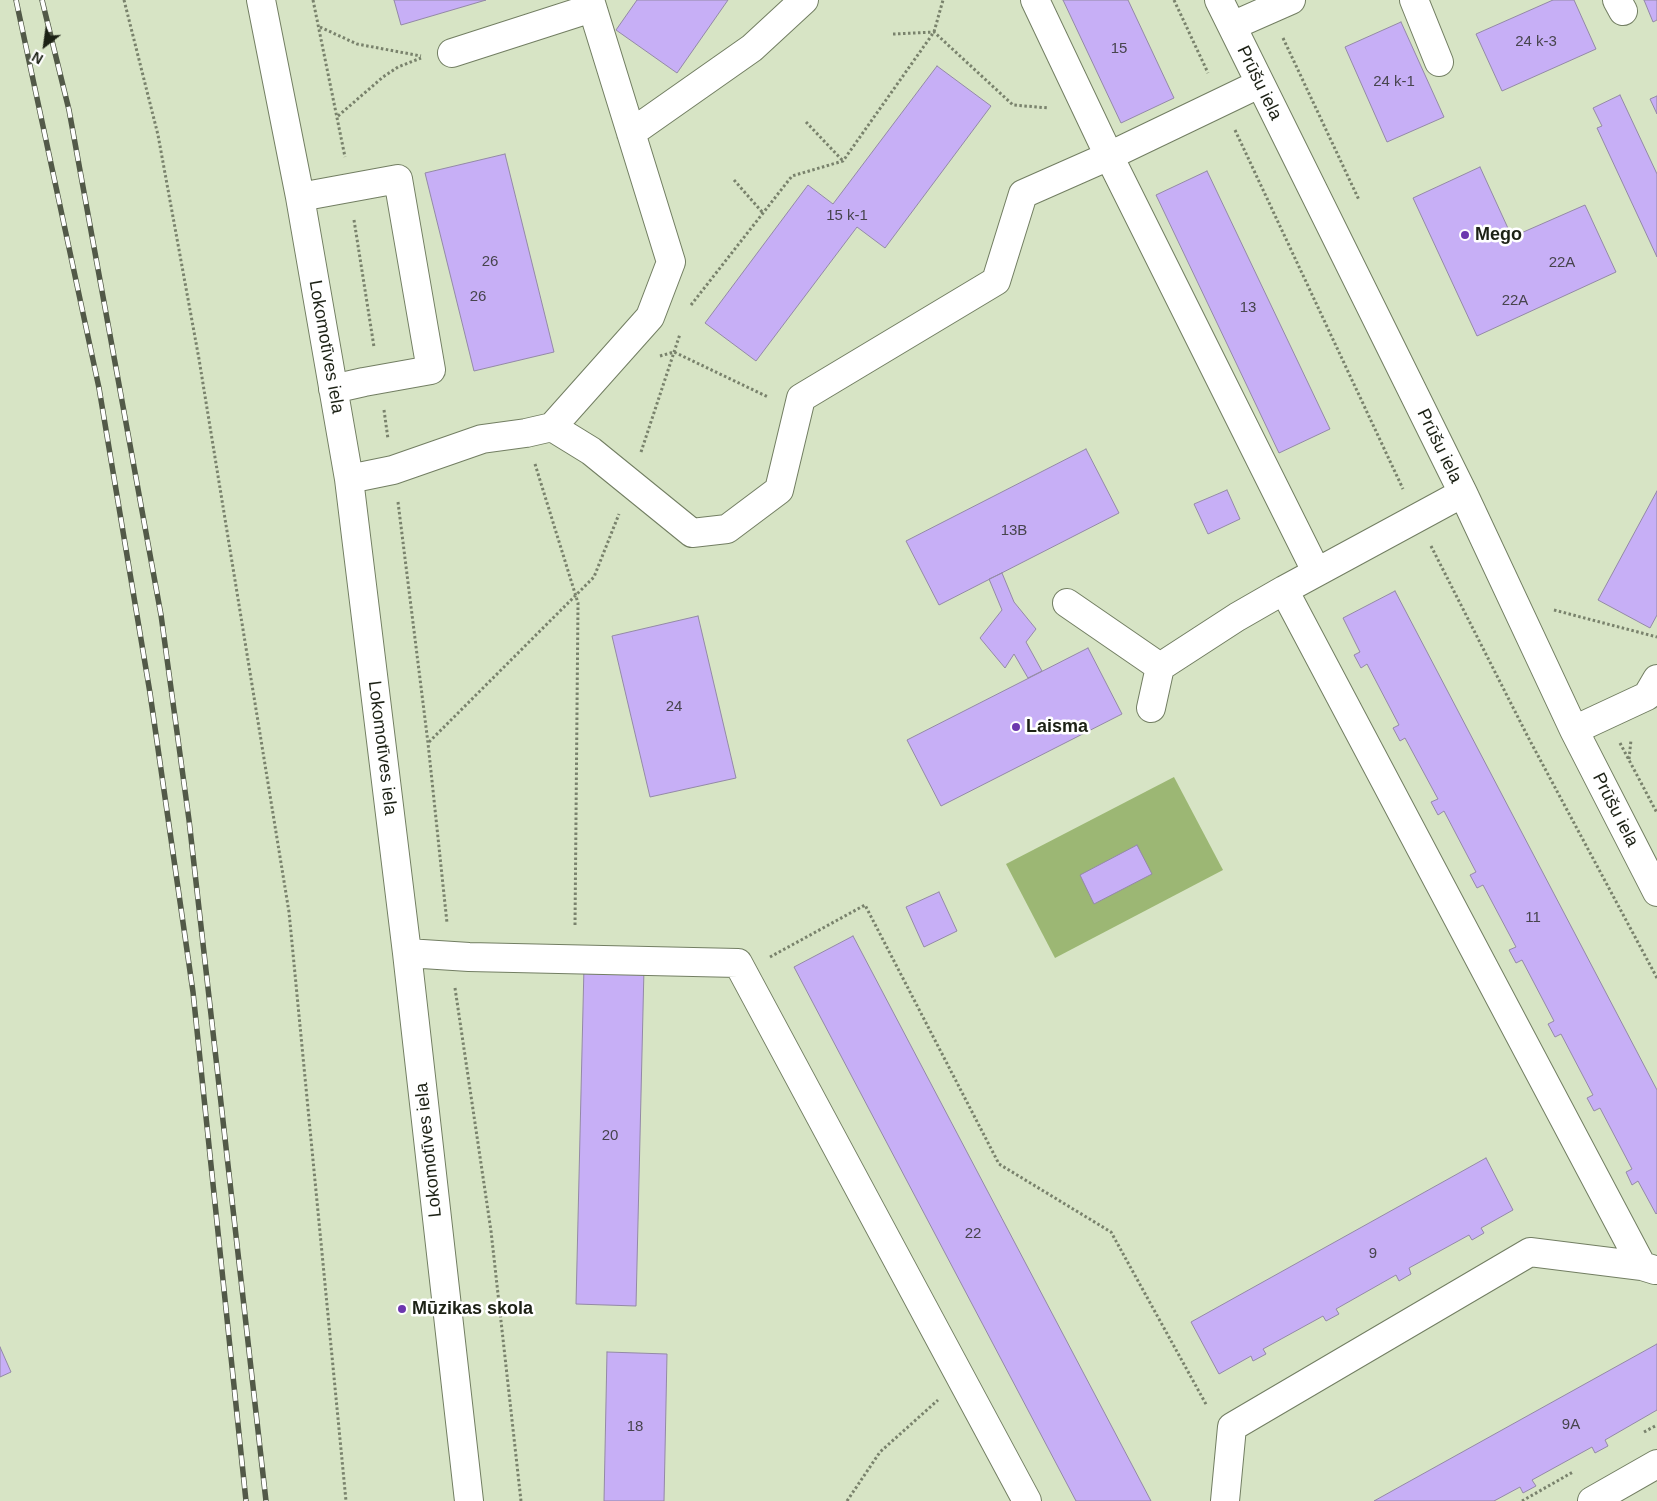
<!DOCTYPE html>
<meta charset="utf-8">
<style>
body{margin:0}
#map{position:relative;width:1657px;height:1501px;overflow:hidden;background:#d7e4c5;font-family:Arial,sans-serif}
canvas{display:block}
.north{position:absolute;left:20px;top:20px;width:50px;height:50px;-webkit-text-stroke:4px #fff;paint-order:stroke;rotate:210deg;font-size:14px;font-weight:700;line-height:20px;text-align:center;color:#1c2115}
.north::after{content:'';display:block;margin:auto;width:18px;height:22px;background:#1c2115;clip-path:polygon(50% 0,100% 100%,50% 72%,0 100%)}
</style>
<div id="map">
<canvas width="1657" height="1501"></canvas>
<div class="north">N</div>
</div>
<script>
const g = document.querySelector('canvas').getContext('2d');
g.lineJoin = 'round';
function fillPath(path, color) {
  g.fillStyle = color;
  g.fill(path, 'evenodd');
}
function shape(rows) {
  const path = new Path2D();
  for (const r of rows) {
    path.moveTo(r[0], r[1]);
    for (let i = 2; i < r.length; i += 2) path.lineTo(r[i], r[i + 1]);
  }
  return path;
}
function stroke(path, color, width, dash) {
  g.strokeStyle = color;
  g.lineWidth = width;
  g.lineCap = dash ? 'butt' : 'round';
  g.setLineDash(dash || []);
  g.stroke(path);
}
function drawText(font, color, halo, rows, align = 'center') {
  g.font = font + ' Arial,sans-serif';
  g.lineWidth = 5;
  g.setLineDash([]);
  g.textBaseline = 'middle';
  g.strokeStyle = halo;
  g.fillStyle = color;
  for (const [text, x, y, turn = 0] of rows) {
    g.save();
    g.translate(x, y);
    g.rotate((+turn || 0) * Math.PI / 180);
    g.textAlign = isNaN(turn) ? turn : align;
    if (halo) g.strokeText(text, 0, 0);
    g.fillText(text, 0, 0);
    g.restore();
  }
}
const green = shape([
 [1174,777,1223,870,1055,958,1006,864]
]);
const building = shape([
 [394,0,486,0,401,25,394,0],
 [637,0,728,0,677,73,616,30,637,0],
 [1063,0,1128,0,1174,98,1121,123,1063,0],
 [1553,0,1574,0,1596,49,1502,91,1476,34,1553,0],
 [1644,0,1657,0,1657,20,1653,22,1644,0],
 [1401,22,1444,117,1387,142,1345,47,1401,22],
 [937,66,991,106,885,248,857,227,756,361,705,323,808,185,833,204,937,66],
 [1620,95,1657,174,1657,257,1597,128,1602,126,1593,108,1620,95],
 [1657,96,1657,114,1650,99,1657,96],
 [505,154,554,352,474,371,425,173,505,154],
 [1480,167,1512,237,1585,205,1616,272,1477,336,1413,198,1480,167],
 [1207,171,1330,429,1279,453,1156,195,1207,171],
 [1086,449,1119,513,939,605,906,541,1086,449],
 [1227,490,1240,519,1208,534,1194,504,1227,490],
 [1657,491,1657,615,1650,628,1598,600,1657,491],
 [1002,573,1014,602,1036,629,1026,642,1042,671,1028,678,1014,654,1005,668,980,638,1002,610,989,579,1002,573],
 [1395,591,1657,1090,1657,1213,1656,1214,1638,1181,1632,1185,1626,1172,1632,1169,1600,1108,1594,1111,1587,1098,1593,1095,1561,1034,1555,1037,1548,1024,1554,1021,1522,960,1516,963,1509,950,1516,947,1483,885,1477,888,1470,875,1476,872,1444,811,1438,815,1431,802,1438,799,1405,738,1400,741,1393,728,1399,725,1367,664,1361,668,1354,655,1360,652,1343,618,1395,591],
 [698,616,736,778,650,797,612,636,698,616],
 [1088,648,1122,714,941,806,907,740,1088,648],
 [1137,845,1152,874,1094,904,1080,875,1137,845],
 [939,892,957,931,924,947,906,907,939,892],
 [853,936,1151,1501,1076,1501,794,967,853,936],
 [584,966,644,968,636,1306,576,1304,584,966],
 [1486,1158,1513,1210,1481,1228,1484,1233,1472,1240,1469,1235,1409,1268,1411,1274,1399,1281,1396,1275,1336,1309,1339,1314,1326,1321,1323,1316,1263,1349,1266,1354,1253,1361,1251,1356,1219,1374,1191,1322,1486,1158],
 [1657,1344,1657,1410,1605,1440,1608,1446,1595,1453,1592,1447,1532,1480,1536,1486,1523,1493,1520,1487,1494,1501,1374,1501,1657,1344],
 [0,1347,11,1372,0,1377,0,1347],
 [607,1352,667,1354,664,1501,604,1501,607,1352]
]);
const path = shape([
 [124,0,158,135,199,359,289,912,346,1501],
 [313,0,345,157],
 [1174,0,1208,73],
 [320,27,357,44,421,56],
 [893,34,934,32,1013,105,1049,108],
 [1283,38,1359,200],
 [338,116,383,77,398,67,421,58],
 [806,122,843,161],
 [1235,130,1403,489],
 [734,180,763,213],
 [354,220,374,347],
 [691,305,792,176,843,161,934,32,943,0],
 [660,356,674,352,768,397],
 [384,410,388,439],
 [641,452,680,334],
 [535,464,578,603,575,926],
 [398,502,428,743,447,923],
 [1431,546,1528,737,1657,978],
 [1554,610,1657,637],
 [429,742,594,577,619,514],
 [1620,743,1657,813],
 [1629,759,1631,740],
 [770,957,865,905,999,1164,1111,1232,1207,1406],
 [455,988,491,1231,521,1501],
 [1644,1432,1657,1425],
 [847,1501,880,1452,938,1400],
 [1522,1501,1573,1472]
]);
const minor = shape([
 [261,0,300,197,349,479,407,953,469,1501],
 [1035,0,1109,156,1316,571],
 [1219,0,1463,493,1574,730,1657,892],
 [1414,0,1439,62],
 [1617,0,1623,11],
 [1232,26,1291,0],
 [452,53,592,8],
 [631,133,752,48,804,0],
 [300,197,398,179,431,370,364,382,333,389],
 [552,427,591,451,692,533,727,529,779,490,801,398,996,281,1023,194,1109,156,1259,84],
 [349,479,393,470,482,439,526,433,552,427,650,317,671,262,590,0],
 [1463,493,1284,590,1642,1266],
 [1067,603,1160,667],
 [1151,708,1160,667,1237,617,1284,590],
 [1574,730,1647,696,1657,679],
 [407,953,469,957,738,963,1027,1501],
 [1225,1501,1232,1427,1530,1252,1642,1266,1655,1270],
 [1592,1501,1657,1464]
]);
const rail = shape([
 [16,0,99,388,150,693,193,992,246,1501],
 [42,0,69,110,161,615,189,820,266,1501]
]);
const markers = [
 [1465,235,5,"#6c37ae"],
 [1016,727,5,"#6c37ae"],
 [402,1309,5,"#6c37ae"]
];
const numberNames = [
 ["24 k-3",1536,42],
 ["15",1119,49],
 ["24 k-1",1394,82],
 ["15 k-1",847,216],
 ["26",490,262],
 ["22A",1562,263],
 ["26",478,297],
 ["22A",1515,301],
 ["13",1248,308],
 ["13B",1014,531],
 ["24",674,707],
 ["11",1533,918],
 ["20",610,1136],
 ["22",973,1234],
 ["9",1373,1254],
 ["9A",1571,1425],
 ["18",635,1427]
];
const streetNames = [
 ["Prūšu iela",1259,83,64],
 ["Lokomotīves iela",326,347,80],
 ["Prūšu iela",1439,446,64],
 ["Lokomotīves iela",382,748,83],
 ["Prūšu iela",1615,810,63],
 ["Lokomotīves iela",429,1150,-96]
];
const poiNames = [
 ["Mego",1475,235],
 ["Laisma",1026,727],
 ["Mūzikas skola",412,1309]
];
fillPath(green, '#9cb774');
fillPath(building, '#c7aff6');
stroke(building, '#9389a6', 1);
stroke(minor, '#727e62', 30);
stroke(path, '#79826c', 3, [2.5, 2.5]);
stroke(minor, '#fff', 28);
stroke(rail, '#525948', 5.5);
stroke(rail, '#fff', 4, [11]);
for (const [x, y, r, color] of markers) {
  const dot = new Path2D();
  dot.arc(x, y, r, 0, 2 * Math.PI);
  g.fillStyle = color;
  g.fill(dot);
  stroke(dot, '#fff', 2);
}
drawText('15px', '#47444d', null, numberNames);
drawText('18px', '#1c2115', '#fff', streetNames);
drawText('bold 18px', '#1c2115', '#fff', poiNames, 'left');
</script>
